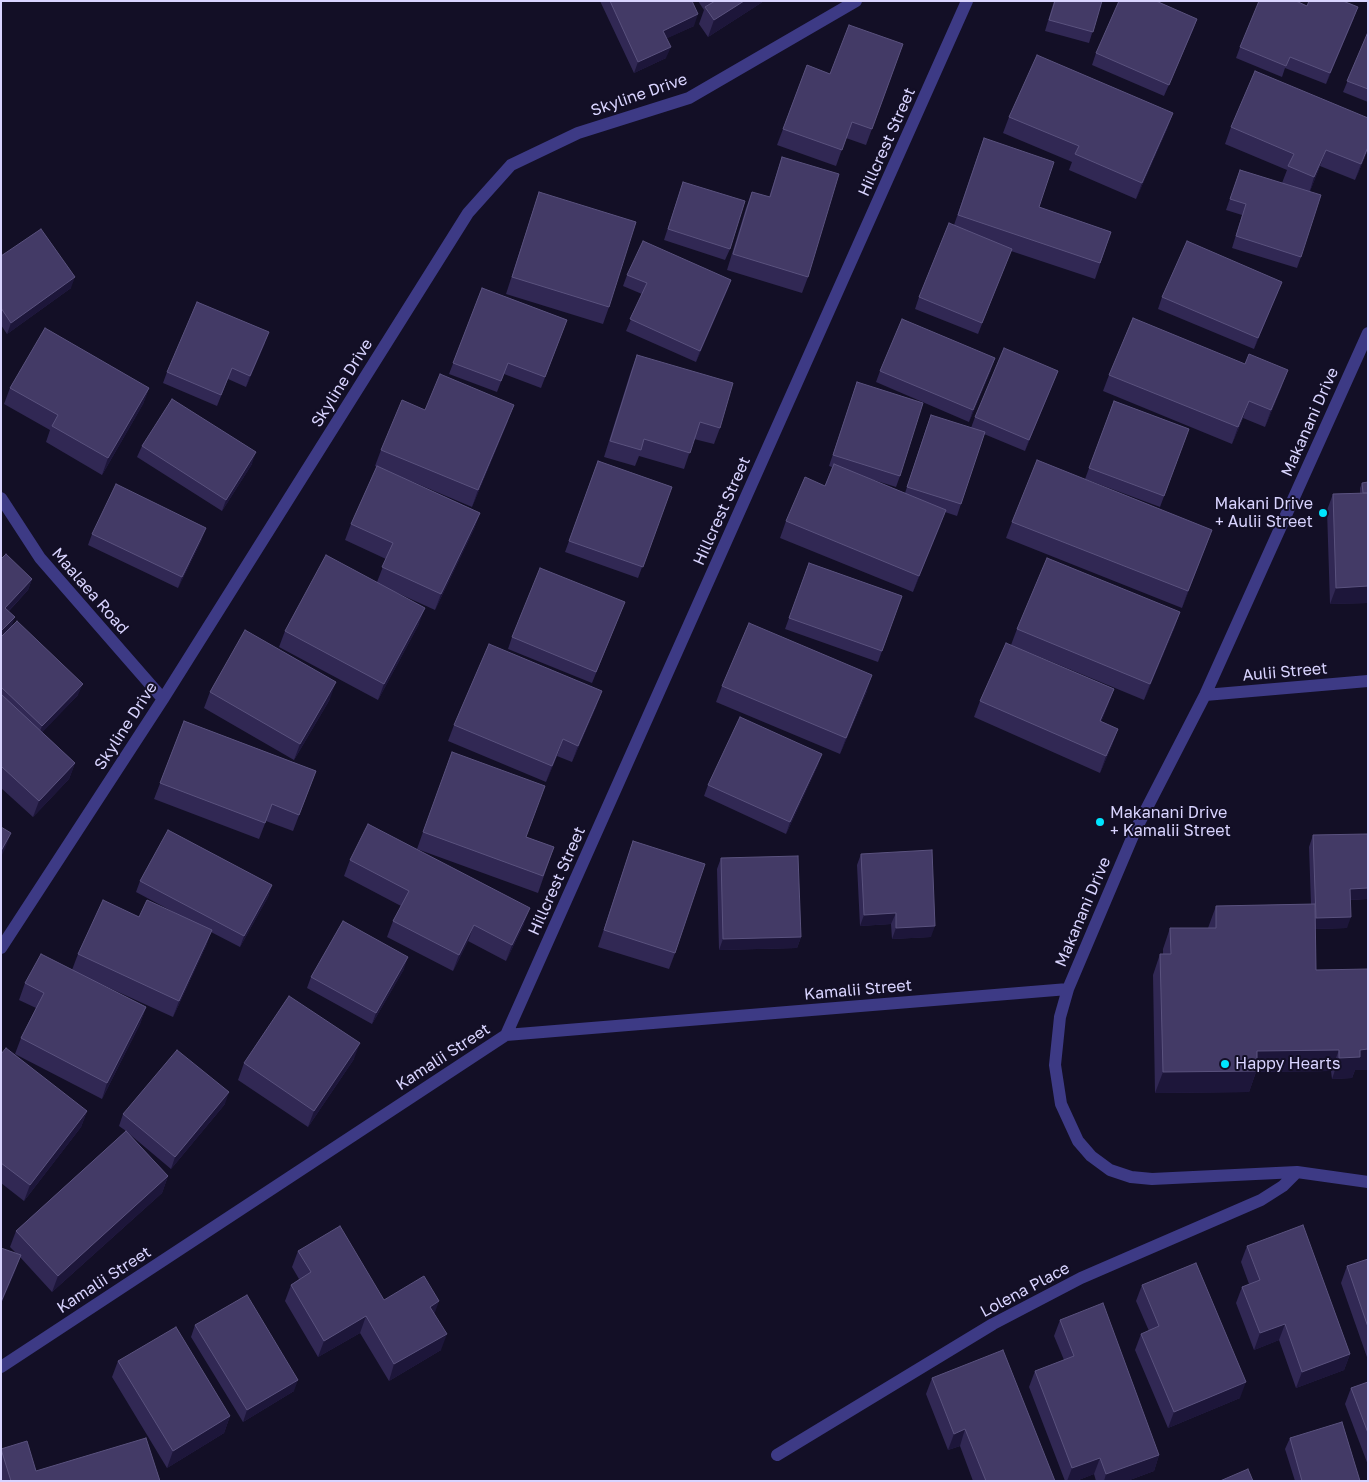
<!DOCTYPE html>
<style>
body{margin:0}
#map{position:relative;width:1369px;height:1482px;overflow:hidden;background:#130f26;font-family:"Golos Text",sans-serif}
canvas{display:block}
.frame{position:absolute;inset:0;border:2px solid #d9d4ff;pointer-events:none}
</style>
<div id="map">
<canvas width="1369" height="1482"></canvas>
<div class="frame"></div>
</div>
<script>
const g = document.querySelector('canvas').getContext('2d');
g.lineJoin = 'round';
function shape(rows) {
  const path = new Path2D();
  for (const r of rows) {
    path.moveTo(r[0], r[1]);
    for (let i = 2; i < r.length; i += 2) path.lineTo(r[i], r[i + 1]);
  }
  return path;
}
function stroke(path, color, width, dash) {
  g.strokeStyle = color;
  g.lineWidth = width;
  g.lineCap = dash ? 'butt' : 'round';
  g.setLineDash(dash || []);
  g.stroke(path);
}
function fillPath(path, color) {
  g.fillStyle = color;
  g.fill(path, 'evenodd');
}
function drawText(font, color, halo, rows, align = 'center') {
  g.font = font + ' "Golos Text",sans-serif';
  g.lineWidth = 4;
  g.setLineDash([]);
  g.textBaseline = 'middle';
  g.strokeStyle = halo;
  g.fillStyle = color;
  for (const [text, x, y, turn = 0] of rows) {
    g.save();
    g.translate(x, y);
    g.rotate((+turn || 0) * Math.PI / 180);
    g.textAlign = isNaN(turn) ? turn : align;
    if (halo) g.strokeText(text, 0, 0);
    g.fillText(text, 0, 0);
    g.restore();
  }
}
const minor = shape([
 [1368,333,1205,695,1135,831,1068,989,1060,1017,1055,1065,1061,1104,1078,1141,1091,1156,1110,1170,1131,1177,1152,1179,1297,1172,1368,1182],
 [1,498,40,558,163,699],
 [1205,695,1368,681],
 [1,948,163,699,468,213,511,165,578,133,689,98,856,1],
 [506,1035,967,1],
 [1,1367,506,1035,1068,989],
 [777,1455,993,1324,1081,1278,1261,1200,1283,1186,1297,1172]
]);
const wall = shape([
 [600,1,692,1,694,26,667,38,666,58,634,73],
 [698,1,764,1,708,37,699,24,704,10],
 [1054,1,1102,1,1089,43,1045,31],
 [1307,6,1354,18,1326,84,1285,68,1282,77,1236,58,1240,47],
 [1197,19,1193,30,1164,96,1092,65,1096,53],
 [1368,32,1368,102,1343,92],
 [903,44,866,145,846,138,836,166,777,145,807,65,830,74],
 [1173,113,1167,129,1136,199,1069,170,1072,162,1003,133,1009,117],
 [1231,127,1368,150,1355,180,1320,166,1310,191,1301,257,1297,268,1232,248,1242,215,1226,210,1240,170,1282,183,1287,170,1225,144],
 [978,155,1039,207,1111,232,1095,279,1011,251,978,334,915,309,919,297,954,225],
 [782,157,808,277,802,293,727,270,746,208,752,192,769,197],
 [683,182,730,249,725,260,664,240],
 [539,192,609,307,603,324,506,294],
 [1,256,71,288,7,334,1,325],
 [627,275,731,280,727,291,696,362,626,331,642,294,623,286],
 [1282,282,1254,349,1158,309,1162,297],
 [482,288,567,320,541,388,504,374,497,392,449,374],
 [265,343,246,387,228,379,217,406,163,383,167,372],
 [637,355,720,428,714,444,694,439,684,469,639,456,635,466,604,457,631,371],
 [991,370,969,422,876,382,880,371],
 [1058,371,1025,451,984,434,957,516,945,512,913,592,780,538,786,521,825,486,832,467,829,466,857,382,900,476,896,487,867,478,905,493,927,426,971,428,975,417],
 [1109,375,1282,386,1265,427,1243,418,1232,444,1103,391],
 [10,388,149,388,143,404,102,475,46,442,50,430,4,404],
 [1114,401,1189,429,1160,507,1085,479],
 [425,410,508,421,472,507,406,479,480,513,474,529,435,610,393,591,419,624,378,700,279,647,285,631,377,582,386,559,345,540,351,524,377,467,375,466,381,450],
 [142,446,252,464,222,511,137,457],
 [598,461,672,487,638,578,565,552],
 [1368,482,1368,603,1330,604,1327,510,1333,494,1360,493,1360,488,1362,483],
 [1012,522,1212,530,1182,608,1006,538],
 [92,534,202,539,178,588,88,545],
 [1,559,32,579,28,590,9,611,12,626,78,695,42,732,75,763,69,779,33,817,1,788],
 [809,563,902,596,878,662,785,629],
 [625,602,592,683,508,649,512,637],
 [1180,612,1174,629,1144,700,1023,650,1114,689,1101,722,1118,729,1112,745,1100,773,974,717,980,701,1011,645,1017,629],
 [722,686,867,691,840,754,716,702],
 [602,691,596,707,572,762,557,756,546,782,448,741,454,725],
 [210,692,330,699,294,760,204,708],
 [184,721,316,771,293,831,266,821,259,839,154,799],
 [822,754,818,765,786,834,704,796,708,785],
 [423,832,526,837,554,847,538,893,417,849],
 [1313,835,1368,899,1350,900,1347,928,1315,929,1316,970,1355,1070,1352,1078,1332,1079,1331,1071,1256,1072,1249,1092,1155,1093,1153,975,1160,954,1163,954,1163,949,1170,928,1208,928,1216,906,1311,904,1309,847],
 [633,841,675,953,669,969,598,947],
 [861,854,931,937,892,939,891,924,860,926,857,865],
 [721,858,801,937,797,948,719,950,717,869],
 [350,860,524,924,506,961,468,941,453,971,387,937,393,921,401,906,344,876],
 [140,881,272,885,268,897,240,947,211,932,206,946,173,1017,94,981,146,1007,140,1024,102,1099,15,1054,21,1038,36,1008,19,1000,25,983,72,970,78,954,139,917,179,915,136,892],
 [404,969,372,1024,307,988,311,977],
 [1,1054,87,1111,81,1127,24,1201,1,1183],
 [354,1059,308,1127,238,1080,244,1063],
 [225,1104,171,1169,127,1132,168,1176,162,1193,52,1292,20,1257,1,1304,1,1248,17,1254,10,1247,16,1231,126,1131,119,1126,123,1114],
 [1247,1246,1350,1354,1344,1370,1296,1388,1279,1340,1254,1350,1236,1303,1242,1287,1249,1284,1241,1262],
 [298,1251,384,1300,434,1314,441,1350,389,1381,360,1333,318,1357,285,1301,291,1285,299,1279,292,1267],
 [1368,1259,1368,1360,1341,1283,1347,1266],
 [1142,1285,1240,1398,1168,1428,1135,1350,1141,1334,1149,1331,1136,1301],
 [1060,1320,1159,1455,1154,1471,1127,1481,1096,1481,1094,1474,1076,1481,1065,1481,1029,1387,1035,1371,1064,1360,1054,1336],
 [195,1325,294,1391,243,1422,191,1337],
 [118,1361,230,1416,224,1433,167,1468,112,1377],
 [932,1378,1055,1481,973,1481,960,1446,948,1450,926,1394],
 [1368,1382,1368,1465,1345,1404,1351,1388],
 [1290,1438,1360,1481,1295,1481,1285,1449],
 [1,1449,36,1471,160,1481,1,1481]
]);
const shadedWall = shape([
 [744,1,764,1,708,37,714,20],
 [1358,7,1354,18,1326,84,1330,73],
 [698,14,694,26,659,42,663,31],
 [1197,19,1193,30,1164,96,1169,85],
 [671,47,666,58,634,73,638,62],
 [1173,113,1167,129,1136,199,1142,183],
 [1368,147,1368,150,1355,180,1361,164],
 [1326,150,1320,166,1309,194,1314,177],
 [75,277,71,288,7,334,11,323],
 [731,280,727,291,696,362,700,351],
 [1282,282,1278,293,1254,349,1258,338],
 [269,332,265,343,246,387,250,376],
 [995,358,991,370,969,422,973,410],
 [1288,370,1282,386,1265,427,1271,410],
 [1058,371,1054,382,1025,451,1029,440],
 [149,388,143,404,102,475,108,458],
 [1249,401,1243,418,1232,444,1238,427],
 [514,405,508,421,472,507,478,490],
 [256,452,252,464,222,511,226,500],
 [946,510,940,527,913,592,919,576],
 [480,513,474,529,435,610,441,594],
 [206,528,202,539,178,588,182,577],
 [1212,530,1206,547,1182,608,1188,591],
 [32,579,28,590,1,619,5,608],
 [1368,586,1368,603,1330,604,1336,588],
 [425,608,419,624,378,700,384,684],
 [1180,612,1174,629,1144,700,1150,684],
 [15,617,11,628,1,638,1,631],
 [872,675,867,691,840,754,846,738],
 [336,682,330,699,294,760,300,744],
 [83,684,78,695,38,737,42,726],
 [1114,689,1108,706,1094,738,1100,721],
 [602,691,596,707,572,762,578,746],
 [1118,729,1112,745,1100,773,1106,756],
 [563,739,557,756,546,782,552,766],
 [822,754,818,765,786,834,790,822],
 [75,763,69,779,33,817,39,801],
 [11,833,5,849,1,857,1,851],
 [272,885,268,897,240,947,244,936],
 [1368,888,1368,899,1346,900,1350,889],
 [530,908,524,924,506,961,512,945],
 [896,913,891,924,860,926,864,915],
 [1351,917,1347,928,1312,929,1316,918],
 [474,925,468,941,453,971,459,955],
 [935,926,931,937,892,939,896,928],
 [212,930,206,946,173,1017,179,1001],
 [801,937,797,948,719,950,723,939],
 [408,957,404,969,372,1024,376,1013],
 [146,1007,140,1024,102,1099,107,1083],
 [360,1043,354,1059,308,1127,314,1111],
 [1368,1049,1368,1070,1355,1070,1352,1078,1332,1079,1339,1058,1360,1050],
 [1339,1050,1331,1071,1256,1072,1249,1092,1155,1093,1163,1072,1257,1051],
 [229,1092,225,1104,171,1169,175,1157],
 [87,1111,81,1127,24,1201,30,1185],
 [168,1176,162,1193,52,1292,58,1276],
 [21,1255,15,1272,1,1304,1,1302],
 [439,1301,433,1318,430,1307],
 [366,1316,360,1333,318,1357,324,1341],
 [1285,1324,1279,1340,1254,1350,1260,1333],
 [447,1334,441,1350,389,1381,394,1364],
 [1350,1354,1344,1370,1296,1388,1302,1372],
 [298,1380,294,1391,243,1422,247,1410],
 [1246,1382,1240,1398,1168,1428,1174,1412],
 [230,1416,224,1433,167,1468,173,1451],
 [965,1429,960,1446,948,1450,954,1434],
 [1159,1455,1154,1471,1127,1481,1104,1481,1106,1474],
 [1100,1458,1094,1474,1076,1481,1067,1481,1072,1468]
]);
const building = shape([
 [610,1,692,1,698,14,663,31,671,47,638,62,610,1],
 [715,1,744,1,714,20,705,7,715,1],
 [1055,1,1102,1,1093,32,1049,20,1055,1],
 [1119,1,1156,1,1197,19,1169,85,1096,53,1119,1],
 [1259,1,1296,1,1307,6,1309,1,1343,1,1358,7,1330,73,1290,57,1286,66,1240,47,1259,1],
 [849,25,903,44,872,129,852,122,842,150,783,129,807,65,830,74,849,25],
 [1368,32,1368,89,1347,81,1368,32],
 [1037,55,1173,113,1142,183,1075,154,1079,146,1009,117,1037,55],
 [1255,71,1368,118,1368,147,1361,164,1326,150,1314,177,1288,166,1294,154,1231,127,1255,71],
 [984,138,1054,162,1039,207,1111,232,1100,263,958,215,984,138],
 [782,157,839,174,808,277,733,254,752,192,770,197,782,157],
 [1240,170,1321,195,1301,257,1236,236,1246,204,1230,199,1240,170],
 [683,182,745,201,730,249,668,229,683,182],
 [539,192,636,222,609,307,512,277,539,192],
 [949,223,1012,249,982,323,919,297,949,223],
 [41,229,75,277,11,323,1,308,1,256,41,229],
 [643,241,731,280,700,351,630,319,647,283,627,275,643,241],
 [1187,241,1282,282,1258,338,1162,297,1187,241],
 [482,288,567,320,545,377,508,363,501,381,453,363,482,288],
 [197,302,269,332,250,376,232,368,221,395,167,372,197,302],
 [1133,318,1245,364,1249,354,1288,370,1271,410,1249,401,1238,427,1109,375,1133,318],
 [902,319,995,358,973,410,880,371,902,319],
 [45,328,149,388,108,458,52,426,58,415,10,388,45,328],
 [1004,348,1058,371,1029,440,975,417,1004,348],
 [637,355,733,383,720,428,700,422,690,453,644,439,641,450,610,441,637,355],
 [440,374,514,405,478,490,381,450,402,400,425,410,440,374],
 [857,382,923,403,900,476,833,455,857,382],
 [172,399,256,452,226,500,142,446,172,399],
 [1114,401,1189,429,1164,496,1089,468,1114,401],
 [931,415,985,432,961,504,907,487,931,415],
 [1037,460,1212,530,1188,591,1012,522,1037,460],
 [598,461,672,487,643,567,569,541,598,461],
 [834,464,946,510,919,576,786,521,805,477,825,486,834,464],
 [377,466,480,513,441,594,382,567,393,543,351,524,377,466],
 [1368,482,1368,493,1363,493,1362,483,1368,482],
 [116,484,206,528,182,577,92,534,116,484],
 [1368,493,1368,586,1336,588,1333,494,1368,493],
 [6,554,32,579,5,608,15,617,1,631,1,559,6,554],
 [326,555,425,608,384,684,285,631,326,555],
 [1047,558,1180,612,1150,684,1017,629,1047,558],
 [809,563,902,596,882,651,789,618,809,563],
 [540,568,625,602,596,672,512,637,540,568],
 [17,621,83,684,42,726,1,687,1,637,17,621],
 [749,623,872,675,846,738,722,686,749,623],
 [245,630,336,682,300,744,210,692,245,630],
 [1006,643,1114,689,1100,721,1118,729,1106,756,980,701,1006,643],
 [489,644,602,691,578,746,563,739,552,766,454,725,489,644],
 [1,694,75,763,39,801,2,767,1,768,1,694],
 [740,717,822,754,790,822,708,785,740,717],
 [184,721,316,771,299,815,272,804,265,823,160,783,184,721],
 [452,752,545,786,526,837,554,847,543,876,423,832,452,752],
 [368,824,530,908,512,945,474,925,459,955,393,921,409,891,350,860,368,824],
 [1,827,11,833,1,851,1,827],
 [168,830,272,885,244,936,140,881,168,830],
 [1368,834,1368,888,1350,889,1351,917,1316,918,1313,835,1368,834],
 [633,841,705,864,675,953,604,930,633,841],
 [932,850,935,926,896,928,896,913,864,915,861,854,932,850],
 [798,856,801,937,723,939,721,858,798,856],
 [103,900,139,917,147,900,212,930,179,1001,78,954,103,900],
 [1315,904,1316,970,1368,969,1368,1049,1360,1050,1360,1057,1339,1058,1339,1050,1257,1051,1257,1071,1163,1072,1160,954,1171,954,1170,928,1216,928,1216,906,1315,904],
 [343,921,408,957,376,1013,311,977,343,921],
 [41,954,146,1007,107,1083,21,1038,44,993,25,983,41,954],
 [289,996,360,1043,314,1111,244,1063,289,996],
 [6,1048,87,1111,30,1185,1,1163,1,1054,6,1048],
 [177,1050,229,1092,175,1157,123,1114,177,1050],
 [126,1131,168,1176,58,1276,16,1231,126,1131],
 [1303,1225,1350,1354,1302,1372,1285,1324,1260,1333,1242,1287,1260,1280,1247,1246,1303,1225],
 [340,1226,384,1300,424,1276,439,1301,430,1307,447,1334,394,1364,366,1316,324,1341,291,1285,311,1272,298,1251,340,1226],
 [1,1248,21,1255,1,1302,1,1248],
 [1368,1259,1368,1327,1347,1266,1368,1259],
 [1196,1263,1246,1382,1174,1412,1141,1334,1159,1326,1142,1285,1196,1263],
 [247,1295,298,1380,247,1410,195,1325,247,1295],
 [1103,1303,1159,1455,1106,1474,1100,1458,1072,1468,1035,1371,1074,1356,1060,1320,1103,1303],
 [176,1327,230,1416,173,1451,118,1361,176,1327],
 [1003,1350,1055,1481,986,1481,965,1429,954,1434,932,1378,1003,1350],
 [1368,1382,1368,1433,1351,1388,1368,1382],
 [1342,1422,1360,1481,1302,1481,1290,1438,1342,1422],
 [146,1438,160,1481,11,1481,1,1449,27,1441,36,1471,146,1438],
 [1248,1469,1253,1481,1220,1481,1248,1469]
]);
const markers = [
 [1323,513,5,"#00e5ff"],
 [1100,822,5,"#00e5ff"],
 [1225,1064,5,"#00e5ff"]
];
const streetNames = [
 ["Skyline Drive",639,95,-19],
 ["Hillcrest Street",887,142,-66],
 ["Skyline Drive",342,383,-58],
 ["Makanani Drive",1310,422,-66],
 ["Hillcrest Street",722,511,-66],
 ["Maalaea Road",90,591,49],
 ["Aulii Street",1285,672,-5],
 ["Skyline Drive",126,726,-57],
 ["Hillcrest Street",557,881,-66],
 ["Makanani Drive",1083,912,-67],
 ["Kamalii Street",858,990,-5],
 ["Kamalii Street",443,1057,-33],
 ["Kamalii Street",104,1280,-33],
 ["Lolena Place",1025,1290,-28]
];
const poiNames = [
 ["Makani Drive",1313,504,"right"],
 ["+ Aulii Street",1313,522,"right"],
 ["Makanani Drive",1110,813],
 ["+ Kamalii Street",1110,831],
 ["Happy Hearts",1235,1064]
];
stroke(minor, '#3d3a85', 12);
fillPath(wall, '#312854');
fillPath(shadedWall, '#1d163a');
fillPath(building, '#433a66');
stroke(building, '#5a527e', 1);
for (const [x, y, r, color] of markers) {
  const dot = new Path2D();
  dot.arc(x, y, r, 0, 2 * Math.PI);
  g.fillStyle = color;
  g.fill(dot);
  stroke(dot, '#130f26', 2);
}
drawText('16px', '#d9d4ff', '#130f26', streetNames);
drawText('16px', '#d9d4ff', '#130f26', poiNames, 'left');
</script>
